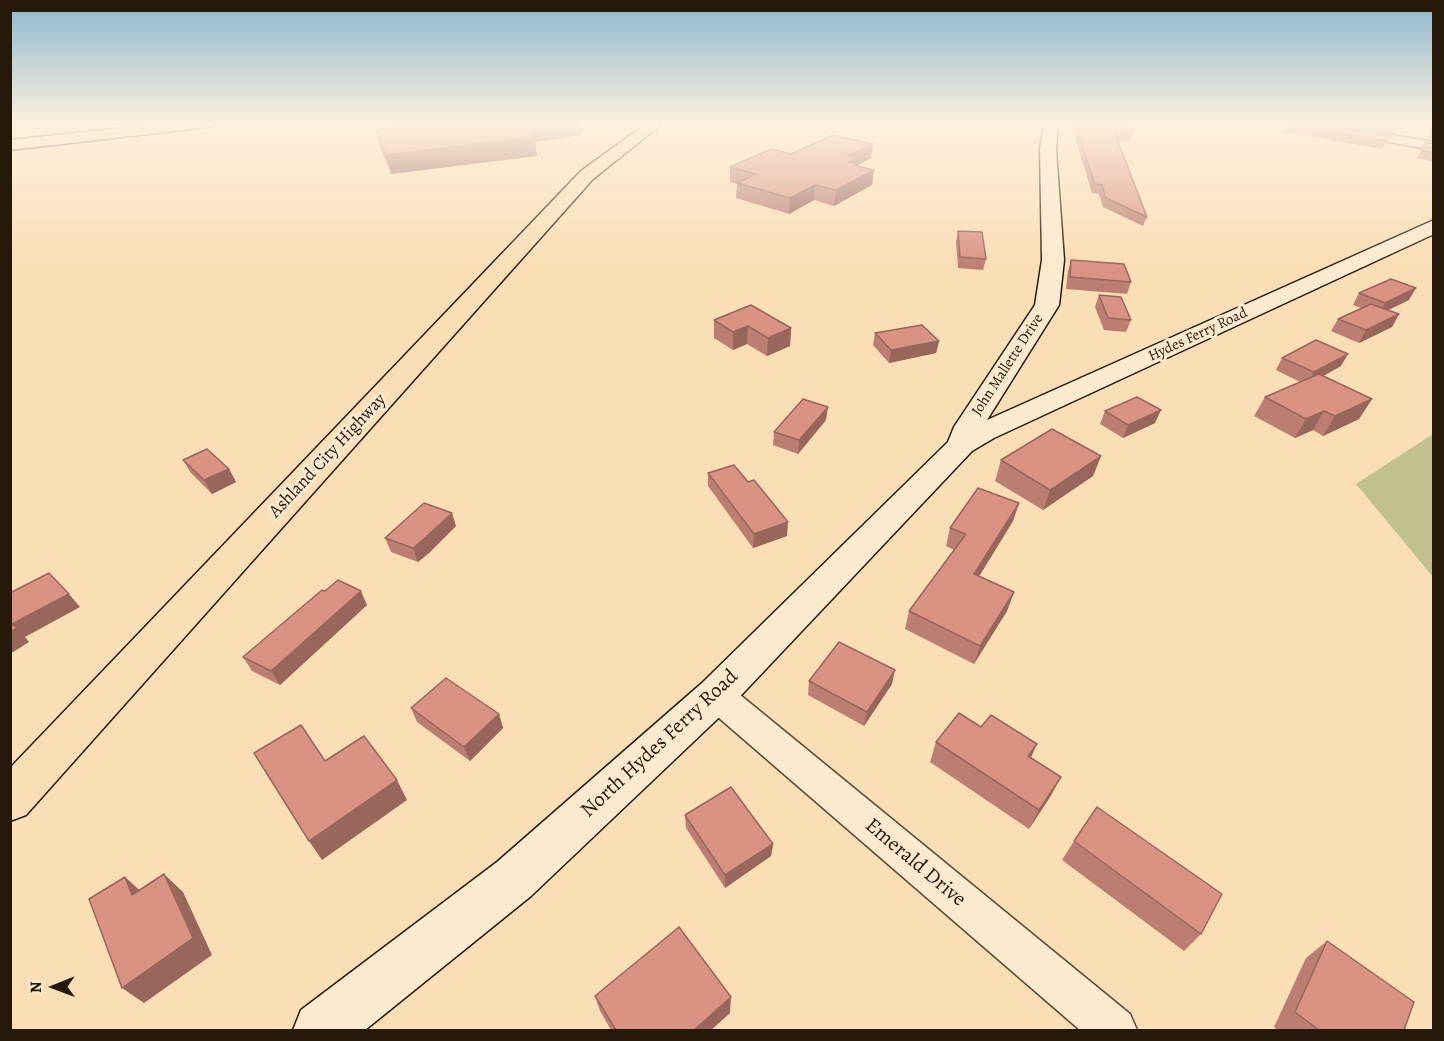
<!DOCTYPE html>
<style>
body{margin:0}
#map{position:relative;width:1444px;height:1041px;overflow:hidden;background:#fadeb5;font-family:Alegreya,serif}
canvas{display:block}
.frame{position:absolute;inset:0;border:12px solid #271909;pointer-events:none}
.north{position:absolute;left:24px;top:957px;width:60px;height:60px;-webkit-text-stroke:4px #fceacf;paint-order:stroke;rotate:269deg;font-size:16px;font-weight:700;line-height:24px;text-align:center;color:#271909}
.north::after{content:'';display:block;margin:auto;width:21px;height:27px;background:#271909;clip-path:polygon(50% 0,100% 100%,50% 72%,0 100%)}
</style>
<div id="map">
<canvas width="1444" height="1041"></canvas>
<div class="frame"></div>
<div class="north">N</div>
</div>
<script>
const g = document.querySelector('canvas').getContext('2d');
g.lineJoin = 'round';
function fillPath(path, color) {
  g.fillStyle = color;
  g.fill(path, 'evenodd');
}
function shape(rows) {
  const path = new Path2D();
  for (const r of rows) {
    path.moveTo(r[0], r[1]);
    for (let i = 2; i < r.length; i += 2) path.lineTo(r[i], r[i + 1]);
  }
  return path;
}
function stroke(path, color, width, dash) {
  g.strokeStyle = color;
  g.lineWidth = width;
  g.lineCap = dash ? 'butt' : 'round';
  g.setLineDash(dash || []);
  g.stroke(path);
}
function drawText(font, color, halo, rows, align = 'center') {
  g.font = font + ' Alegreya,serif';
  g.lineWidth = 6;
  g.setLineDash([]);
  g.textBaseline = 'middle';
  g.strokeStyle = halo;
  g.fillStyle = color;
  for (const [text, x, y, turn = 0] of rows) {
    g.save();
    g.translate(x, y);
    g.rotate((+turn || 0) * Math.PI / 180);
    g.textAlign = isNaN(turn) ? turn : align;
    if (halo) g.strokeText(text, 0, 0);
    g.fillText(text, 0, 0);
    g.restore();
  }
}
const green = shape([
 [1433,434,1433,577,1356,484]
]);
const street = shape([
 [1296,123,1322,123,1434,142,1434,150,1302,127,1296,123],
 [716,681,728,685,1130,1014,1137,1030,1080,1030,704,705,699,695,704,685,716,681]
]);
const secondary = shape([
 [1044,123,1058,123,1056,149,1064,260,1059,305,987,420,1434,220,1434,234,994,438,972,451,730,707,531,896,365,1030,293,1030,301,1010,497,862,702,683,948,442,954,427,1035,305,1042,260,1040,149,1044,123]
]);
const primary = shape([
 [170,123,217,123,210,127,10,150,10,140,170,123],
 [647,123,663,123,593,179,26,815,10,821,10,768,581,171,647,123]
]);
const wall = shape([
 [438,123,580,123,581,135,535,142,537,156,391,174,381,149,376,130],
 [1073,123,1133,123,1132,133,1130,141,1117,140,1147,217,1143,226,1103,207,1099,194,1092,193,1072,128],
 [1287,123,1390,136,1382,149,1283,132],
 [1335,123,1401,123,1394,133],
 [1434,126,1434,140,1427,139],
 [1425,142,1434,143,1434,162,1417,158],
 [791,154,871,158,856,166,874,170,872,185,834,206,814,200,789,214,736,198,737,184,730,182,730,167],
 [958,231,986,259,983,270,958,268,956,242],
 [1071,260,1131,282,1127,294,1066,289,1068,271],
 [1359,293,1409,300,1388,310,1399,314,1392,327,1359,343,1331,331,1338,319,1361,308,1353,305],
 [1099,295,1131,320,1126,332,1104,330,1095,307],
 [714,320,791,328,790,346,767,356,747,344,733,350,714,338],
 [875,333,939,341,936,353,889,363,873,345],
 [1282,358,1341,366,1323,376,1372,399,1359,419,1323,436,1313,430,1295,438,1254,416,1265,397,1300,382,1276,370],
 [1105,411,1155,423,1123,438,1100,424],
 [826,420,798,454,773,445,774,432],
 [1101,456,1093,476,1043,510,995,481,1001,460],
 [183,460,229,469,236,482,212,494,191,473],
 [708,473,787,536,753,548,708,486],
 [1019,503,1013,521,979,576,1014,592,1007,611,974,664,905,629,909,611,954,550,946,546,950,528],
 [456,526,429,553,418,562,391,552,385,538],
 [367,605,280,685,252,671,243,657],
 [809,681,892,684,864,726,808,695],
 [411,708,499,714,503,728,470,761,417,722],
 [936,742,1031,758,1061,777,1050,797,1029,829,930,762],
 [685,815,773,844,771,856,725,888,686,828],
 [1074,841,1201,934,1184,951,1062,860],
 [1327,941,1404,1030,1278,1030,1274,1027,1306,958],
 [595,996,730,1013,711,1030,611,1030,600,1011]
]);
const shadedWall = shape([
 [542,123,580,123,581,135,535,142,537,156,391,174,386,155,532,137,530,124],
 [873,144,871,158,856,166,853,174,848,156],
 [874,170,872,185,834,206,836,190],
 [815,185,814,200,789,214,790,198],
 [1416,288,1409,300,1378,315,1385,303],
 [1399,314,1392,327,1359,343,1366,330],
 [748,326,747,344,733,350,733,332],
 [791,328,790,346,767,356,768,338],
 [939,341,936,353,889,363,891,350],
 [1348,354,1341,366,1307,385,1314,372],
 [1372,399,1359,419,1323,436,1335,416],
 [828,407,826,420,798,454,799,440],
 [1161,410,1155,423,1123,438,1128,425],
 [1324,411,1313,430,1295,438,1306,419],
 [1101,456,1093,476,1043,510,1050,490],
 [229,469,236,482,212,494,204,480],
 [1019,503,1013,521,969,593,974,574],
 [452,513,456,526,429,553,418,562,413,548],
 [788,522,787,536,753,548,754,534],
 [361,591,367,605,280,685,271,671],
 [1014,592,1007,611,974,664,980,646],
 [69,594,80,607,25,637,29,642,10,654,10,632,12,624],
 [895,670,892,684,864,726,867,712],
 [499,714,503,728,470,761,464,747],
 [1037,744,1028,764,1028,756],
 [1061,777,1050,797,1029,829,1039,810],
 [397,780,407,800,322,860,309,841],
 [773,844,771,856,725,888,725,875],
 [164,874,183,892,212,955,144,1003,122,988],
 [125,877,145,895,132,895],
 [731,997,730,1013,711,1030,694,1030]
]);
const building = shape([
 [438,123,522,123,534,137,386,155,376,130,438,123],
 [1075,123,1133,123,1132,133,1114,131,1147,217,1106,198,1102,185,1095,184,1075,123],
 [1287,123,1312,123,1390,136,1386,141,1286,125,1287,123],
 [1383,123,1400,123,1398,125,1383,123],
 [833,135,873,144,848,156,856,158,849,162,857,164,854,165,874,170,836,190,815,185,790,198,737,183,756,174,730,167,771,149,791,154,833,135],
 [1425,142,1434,143,1434,153,1421,150,1425,142],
 [958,231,982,232,986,259,960,257,958,231],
 [1071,260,1124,264,1131,282,1070,277,1071,260],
 [1391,279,1416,288,1385,303,1359,293,1391,279],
 [1099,295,1121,297,1131,320,1108,318,1099,295],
 [1371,304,1399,314,1366,330,1338,319,1371,304],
 [751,305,791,328,768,338,748,326,733,332,714,320,751,305],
 [922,325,939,341,891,350,875,333,922,325],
 [1316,340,1348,354,1314,372,1282,358,1316,340],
 [1319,374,1372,399,1335,416,1324,411,1306,419,1265,397,1319,374],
 [1137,397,1161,410,1128,425,1105,411,1137,397],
 [803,399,828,407,799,440,774,432,803,399],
 [1052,429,1101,456,1050,490,1001,460,1052,429],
 [207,449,229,469,204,480,183,460,207,449],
 [734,465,748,482,754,480,788,522,754,534,708,473,734,465],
 [978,488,1019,503,974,574,1014,592,980,646,909,611,966,534,950,528,978,488],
 [424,503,452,513,424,539,413,548,385,538,424,503],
 [49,573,69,594,12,624,17,628,10,632,10,593,49,573],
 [338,580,361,591,271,671,243,657,322,590,325,591,338,580],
 [839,642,895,670,867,712,809,681,839,642],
 [446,678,499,714,464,747,411,708,446,678],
 [959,713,981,727,991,715,1037,744,1028,756,1061,777,1039,810,936,742,959,713],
 [301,725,325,761,364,736,397,780,309,841,254,753,301,725],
 [731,787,773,844,725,875,685,815,731,787],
 [1097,807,1222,894,1201,934,1074,841,1097,807],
 [164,874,193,938,122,988,89,899,125,877,132,895,164,874],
 [679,927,731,997,694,1030,616,1030,595,996,679,927],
 [1327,941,1414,1002,1404,1030,1319,1030,1295,1012,1327,941]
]);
const farStreetnames = [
 ["Hydes Ferry Road",1198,335,-25],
 ["John Mallette Drive",1008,365,-57]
];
const streetNames = [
 ["Ashland City Highway",328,456,-47]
];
const nearStreetnames = [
 ["North Hydes Ferry Road",660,744,-43],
 ["Emerald Drive",915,863,40]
];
fillPath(green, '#c0c18c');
stroke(street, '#5c4a34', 3);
stroke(secondary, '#271909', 3);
stroke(primary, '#271909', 3);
fillPath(street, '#fceacf');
fillPath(secondary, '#fceacf');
fillPath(primary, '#fadeb5');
fillPath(wall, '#bb7e71');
fillPath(shadedWall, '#99665c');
fillPath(building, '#da9283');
stroke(building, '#99665c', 1.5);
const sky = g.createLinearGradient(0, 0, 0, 269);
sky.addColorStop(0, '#8bb8ce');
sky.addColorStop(0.46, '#fdf0de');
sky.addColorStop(1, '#fdf0de00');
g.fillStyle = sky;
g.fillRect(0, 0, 1444, 269);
drawText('15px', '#271909', '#fceacf', farStreetnames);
drawText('18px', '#271909', '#fceacf', streetNames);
drawText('21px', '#271909', '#fceacf', nearStreetnames);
</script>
